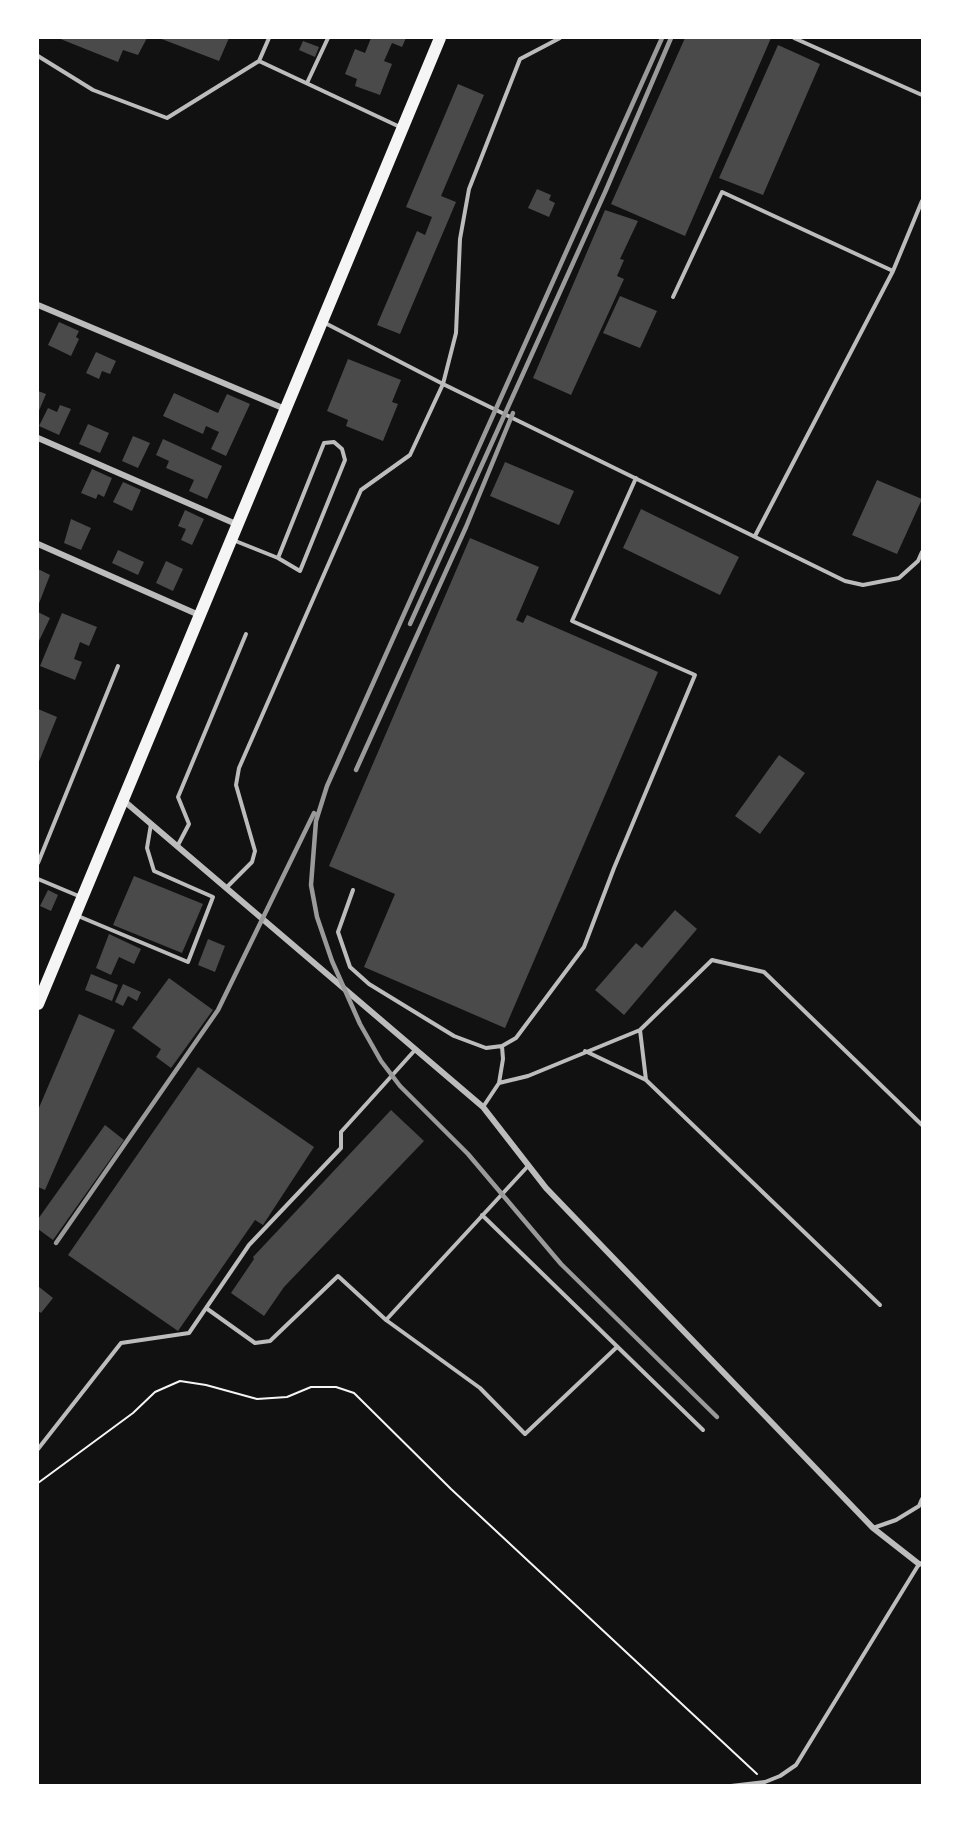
<!DOCTYPE html>
<style>
body{margin:0}
#map{position:relative;width:960px;height:1823px;overflow:hidden;background:#111;font-family:"Varela Round",sans-serif}
canvas{display:block}
.frame{position:absolute;inset:0;border:39px solid #fff;pointer-events:none}
</style>
<div id="map">
<canvas width="960" height="1823"></canvas>
<div class="frame"></div>
</div>
<script>
const g = document.querySelector('canvas').getContext('2d');
g.lineJoin = 'round';
function fillPath(path, color) {
  g.fillStyle = color;
  g.fill(path, 'evenodd');
}
function shape(rows) {
  const path = new Path2D();
  for (const r of rows) {
    path.moveTo(r[0], r[1]);
    for (let i = 2; i < r.length; i += 2) path.lineTo(r[i], r[i + 1]);
  }
  return path;
}
function stroke(path, color, width, dash) {
  g.strokeStyle = color;
  g.lineWidth = width;
  g.lineCap = dash ? 'butt' : 'round';
  g.setLineDash(dash || []);
  g.stroke(path);
}
const building = shape([
 [58,38,147,38,138,55,123,50,118,62],
 [159,38,229,38,219,61],
 [371,38,406,38,402,47,392,43,384,61,392,64,380,95,355,86,357,79,345,74,355,49,365,53],
 [685,38,771,38,685,236,611,204],
 [303,41,319,47,315,57,299,50],
 [778,45,820,64,763,195,719,178],
 [458,84,484,95,441,196,456,202,400,334,377,325,417,231,425,235,432,217,406,207],
 [537,189,551,195,549,200,555,203,549,217,528,208],
 [605,210,638,221,620,259,624,260,617,276,624,279,571,395,533,378],
 [620,296,657,311,640,348,603,333],
 [59,322,79,331,76,337,79,339,71,356,48,345],
 [96,352,116,361,110,374,102,371,99,379,86,373],
 [348,359,401,380,392,402,398,404,383,441,346,426,348,420,327,411],
 [38,391,46,394,38,413],
 [174,393,218,413,227,394,250,404,226,456,211,449,219,432,206,426,203,434,163,416],
 [60,405,71,409,59,435,39,426,48,408,57,412],
 [88,424,109,433,100,453,79,444],
 [133,436,150,443,138,468,122,461],
 [163,439,222,466,207,499,189,491,194,480,166,468,169,461,156,455],
 [505,462,574,491,559,525,490,496],
 [92,469,112,478,104,497,98,494,96,499,81,493],
 [877,480,922,499,897,554,852,535],
 [123,482,141,490,132,511,113,502],
 [641,509,739,557,720,595,623,548],
 [185,510,204,519,192,545,181,540,186,529,178,526],
 [71,519,91,528,81,550,64,543],
 [470,538,539,567,516,620,523,623,527,615,658,672,505,1028,364,967,395,894,329,866],
 [118,550,144,562,138,575,112,563],
 [166,561,183,569,173,591,156,583],
 [38,569,50,575,38,606],
 [38,612,50,618,38,643],
 [62,613,97,627,89,646,80,642,74,659,82,662,75,680,40,666],
 [38,709,57,717,38,764],
 [779,755,805,773,760,834,735,816],
 [134,876,203,904,182,953,113,925],
 [48,890,58,895,51,911,40,906],
 [675,910,697,929,624,1015,595,990,636,943,642,948],
 [109,934,141,949,134,964,119,957,111,975,96,968],
 [208,939,225,946,215,972,198,965],
 [91,974,118,985,112,1001,85,990],
 [169,978,213,1010,171,1068,156,1057,161,1049,132,1028],
 [123,984,141,992,137,1001,128,996,123,1006,115,1002],
 [79,1014,115,1030,45,1190,38,1187,38,1110],
 [198,1067,314,1147,263,1225,255,1220,178,1331,68,1255],
 [391,1110,424,1141,284,1287,264,1316,231,1293,254,1259,253,1257],
 [105,1125,124,1140,53,1240,38,1229,38,1219],
 [38,1286,53,1298,41,1313,38,1311]
]);
const path = shape([
 [38,1483,133,1413,155,1392,180,1381,206,1385,257,1399,287,1397,311,1387,336,1387,354,1393,451,1489,757,1774]
]);
const service = shape([
 [794,38,922,95],
 [38,56,93,90,167,118,259,61,269,38],
 [259,61,400,127],
 [307,83,328,38],
 [893,271,922,201],
 [673,297,722,192,893,271,755,536],
 [325,323,443,384,845,581,863,585,899,578,918,561,922,552],
 [233,540,278,558,300,571,345,460,342,449,334,442,324,443,278,558],
 [178,845,189,824,178,797,246,634],
 [38,863,118,666],
 [38,879,81,897],
 [226,888,252,862,255,851,236,785,239,768,361,490,410,455,443,384,456,333,460,239,469,189,520,59,560,38],
 [353,890,338,932,350,967,369,984,454,1036,486,1048,502,1046],
 [78,916,188,962,213,897,154,871,147,848,151,824],
 [585,1051,646,1080,640,1030],
 [646,1080,880,1305],
 [499,1083,503,1059,502,1046,516,1038,584,947,614,868,695,675,572,621,636,478],
 [483,1107,499,1083,528,1076,640,1030,712,960,764,972,922,1125],
 [482,1215,703,1430],
 [206,1308,255,1343,270,1341,338,1276,386,1320,528,1166],
 [386,1320,480,1388,525,1434,617,1347],
 [38,1449,121,1343,189,1333,249,1245,341,1148,341,1132,415,1050],
 [873,1528,896,1520,919,1506,922,1499],
 [731,1786,765,1782,780,1776,796,1765,919,1564,922,1563]
]);
const minor = shape([
 [38,305,285,409],
 [38,438,236,524],
 [38,544,199,615],
 [123,800,483,1107,546,1188,873,1528,919,1564]
]);
const primary = shape([
 [38,1004,440,38]
]);
const rail = shape([
 [662,38,327,786,316,821,311,885,317,917,332,961,360,1024,381,1061,400,1086,468,1154,561,1264,717,1417],
 [410,624,606,190,671,38],
 [356,770,466,527,513,413],
 [56,1243,218,1010,314,813]
]);
fillPath(building, '#4a4a4a');
stroke(path, '#f5f5f5', 2);
stroke(service, '#bcbcbc', 4);
stroke(minor, '#bcbcbc', 6);
stroke(primary, '#f5f5f5', 12);
stroke(rail, '#9a9a9a', 4.5);
</script>
